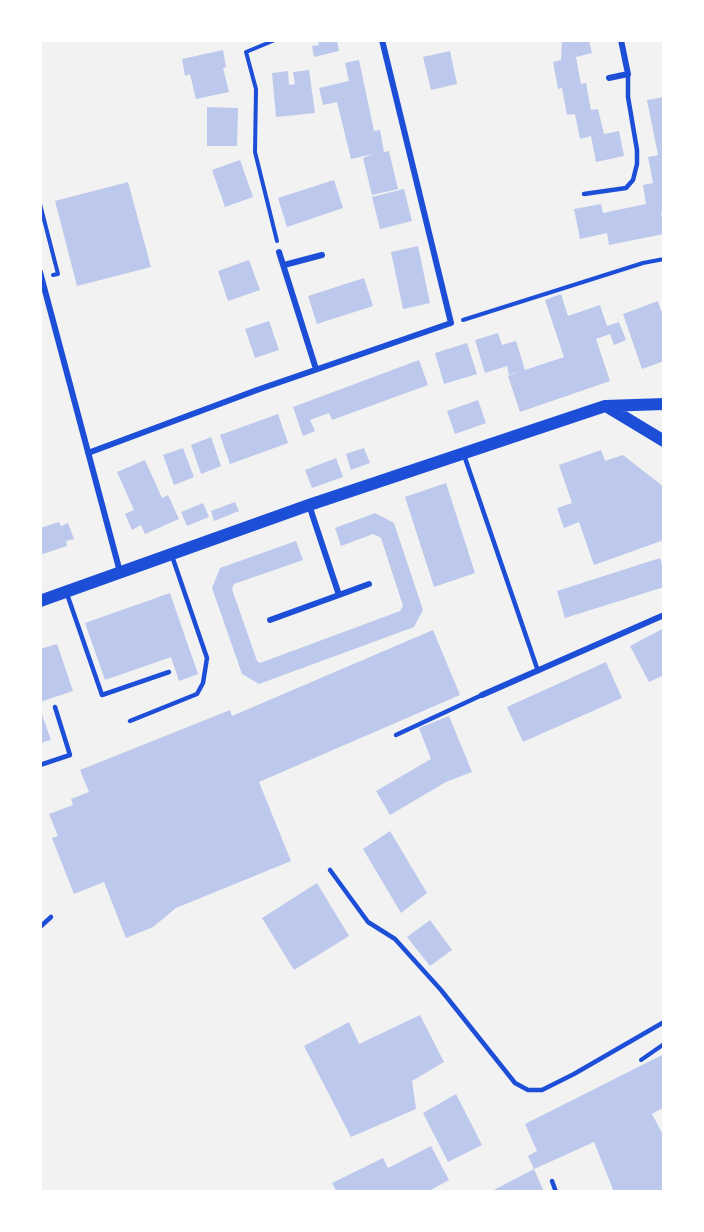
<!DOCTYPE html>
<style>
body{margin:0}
#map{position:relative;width:704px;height:1232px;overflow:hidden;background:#f2f2f2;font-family:Jost,sans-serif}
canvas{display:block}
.frame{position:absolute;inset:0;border:42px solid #fff;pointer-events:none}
</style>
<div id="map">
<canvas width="704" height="1232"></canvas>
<div class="frame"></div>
</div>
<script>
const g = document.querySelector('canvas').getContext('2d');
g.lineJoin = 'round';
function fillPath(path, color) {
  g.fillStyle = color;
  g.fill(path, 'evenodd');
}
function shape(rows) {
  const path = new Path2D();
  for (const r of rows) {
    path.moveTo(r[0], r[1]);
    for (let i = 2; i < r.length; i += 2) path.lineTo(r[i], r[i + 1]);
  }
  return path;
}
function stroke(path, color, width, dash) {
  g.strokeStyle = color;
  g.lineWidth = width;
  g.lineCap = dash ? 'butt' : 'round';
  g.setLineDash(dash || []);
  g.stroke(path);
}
const building = shape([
 [318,40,337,40,339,51,314,57,312,46,319,45],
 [562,40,589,40,592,53,576,57,581,84,586,83,591,110,598,109,604,134,619,131,624,156,596,162,591,136,580,139,575,114,567,115,562,88,558,89,553,62,561,60],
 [223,50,226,67,223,68,229,92,196,99,190,74,185,76,182,59],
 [450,51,457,84,431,90,423,57],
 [359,60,374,131,380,130,384,152,389,151,398,189,372,195,363,158,373,154,351,159,337,102,323,105,319,88,349,81,345,63],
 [309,70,315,113,276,117,272,73,288,71,289,85,295,84,293,72],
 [664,97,664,211,661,212,664,234,609,245,607,233,580,239,574,209,601,204,603,213,646,204,643,185,653,183,648,157,658,155,647,100],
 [207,107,238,108,237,146,207,146],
 [240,160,253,197,225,207,212,170],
 [334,180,343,208,287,227,278,198],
 [128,182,151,267,77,286,55,201],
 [404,189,412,221,380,229,372,197],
 [418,246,430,303,403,309,391,252],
 [249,260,260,290,228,301,218,271],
 [364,278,373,306,317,324,308,296],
 [561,294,568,316,600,305,607,326,619,322,626,340,614,345,610,334,596,339,610,381,520,412,508,376,521,371,509,375,507,366,485,373,475,340,498,333,502,345,516,341,525,370,564,357,545,300],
 [658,301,661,311,664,310,664,361,642,369,623,314],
 [269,321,279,350,255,358,245,329],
 [467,343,477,374,444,384,435,353],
 [419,360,428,385,332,420,329,413,310,420,315,431,303,436,293,407],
 [478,400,486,423,455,434,447,411],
 [278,414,288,443,230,464,220,435],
 [211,437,221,466,201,474,191,445],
 [183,448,194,477,174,485,163,455],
 [364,448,370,463,351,470,346,454],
 [601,450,605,461,623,455,664,487,664,540,594,565,579,522,564,528,557,508,572,503,559,465],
 [336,458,343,477,312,488,305,470],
 [145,460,162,498,168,495,179,519,145,534,141,525,132,530,125,514,134,510,117,472],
 [446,483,475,573,434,587,405,497],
 [235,502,239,511,214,521,211,511],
 [203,503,209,517,187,526,181,512],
 [375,513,394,523,423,610,414,627,259,684,242,674,212,588,220,568,296,541,303,560,234,584,232,589,257,661,260,663,400,611,403,606,381,538,373,534,341,546,335,528],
 [59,522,61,526,68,523,74,539,66,541,67,546,40,555,40,528],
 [660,558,664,571,664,587,565,618,557,591],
 [170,593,198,674,179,681,171,657,105,680,85,623],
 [664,628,664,675,649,682,630,646],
 [433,630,460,695,259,782,291,861,176,908,153,927,126,938,104,882,74,894,52,838,58,836,49,814,73,805,71,799,89,792,80,770,230,710,232,716],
 [57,644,73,691,40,702,40,649],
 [606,662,622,698,523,742,507,707],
 [40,709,51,740,40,743],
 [449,716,472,772,446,782,390,815,376,791,431,759,419,728],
 [390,831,427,893,401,913,363,849],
 [317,883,349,936,294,970,262,918],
 [430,920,452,950,430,966,407,937],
 [420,1015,444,1062,412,1081,416,1109,351,1137,304,1046,349,1022,359,1044],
 [664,1054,664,1107,652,1114,664,1137,664,1192,614,1192,594,1142,534,1169,528,1156,537,1151,525,1124],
 [456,1094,482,1145,448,1162,423,1113],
 [431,1146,449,1180,427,1192,337,1192,332,1183,383,1158,388,1168],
 [534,1169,544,1192,490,1192]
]);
const path = shape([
 [275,40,246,52,256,89,255,152,277,241],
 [40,204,58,274,53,275],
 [463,320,643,263,664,259],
 [641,1060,664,1044]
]);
const service = shape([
 [584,194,626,188,633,180,637,164,637,150,628,97,628,74],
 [464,455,538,671],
 [67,594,102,695,169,672],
 [130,721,197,694,203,683,207,658,172,556],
 [396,735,482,695],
 [40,765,70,755,55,707],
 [330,870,368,922,395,939,441,990,515,1083,528,1090,542,1090,574,1074,664,1022],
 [40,927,51,917],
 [552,1181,556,1192]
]);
const minor = shape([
 [609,78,628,74,621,40],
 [279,252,316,369],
 [284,265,322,255],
 [40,272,120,572],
 [88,453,257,390,451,323,382,40],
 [339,595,369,584],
 [270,620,339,595,309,505],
 [482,695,664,615]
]);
const secondary = shape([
 [606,406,664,441],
 [40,601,309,505,605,406,664,404]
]);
fillPath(building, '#bdc9ec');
stroke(path, '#1d4ed8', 4);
stroke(service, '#1d4ed8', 4.5);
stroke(minor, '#1d4ed8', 6);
stroke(secondary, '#1d4ed8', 12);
</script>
